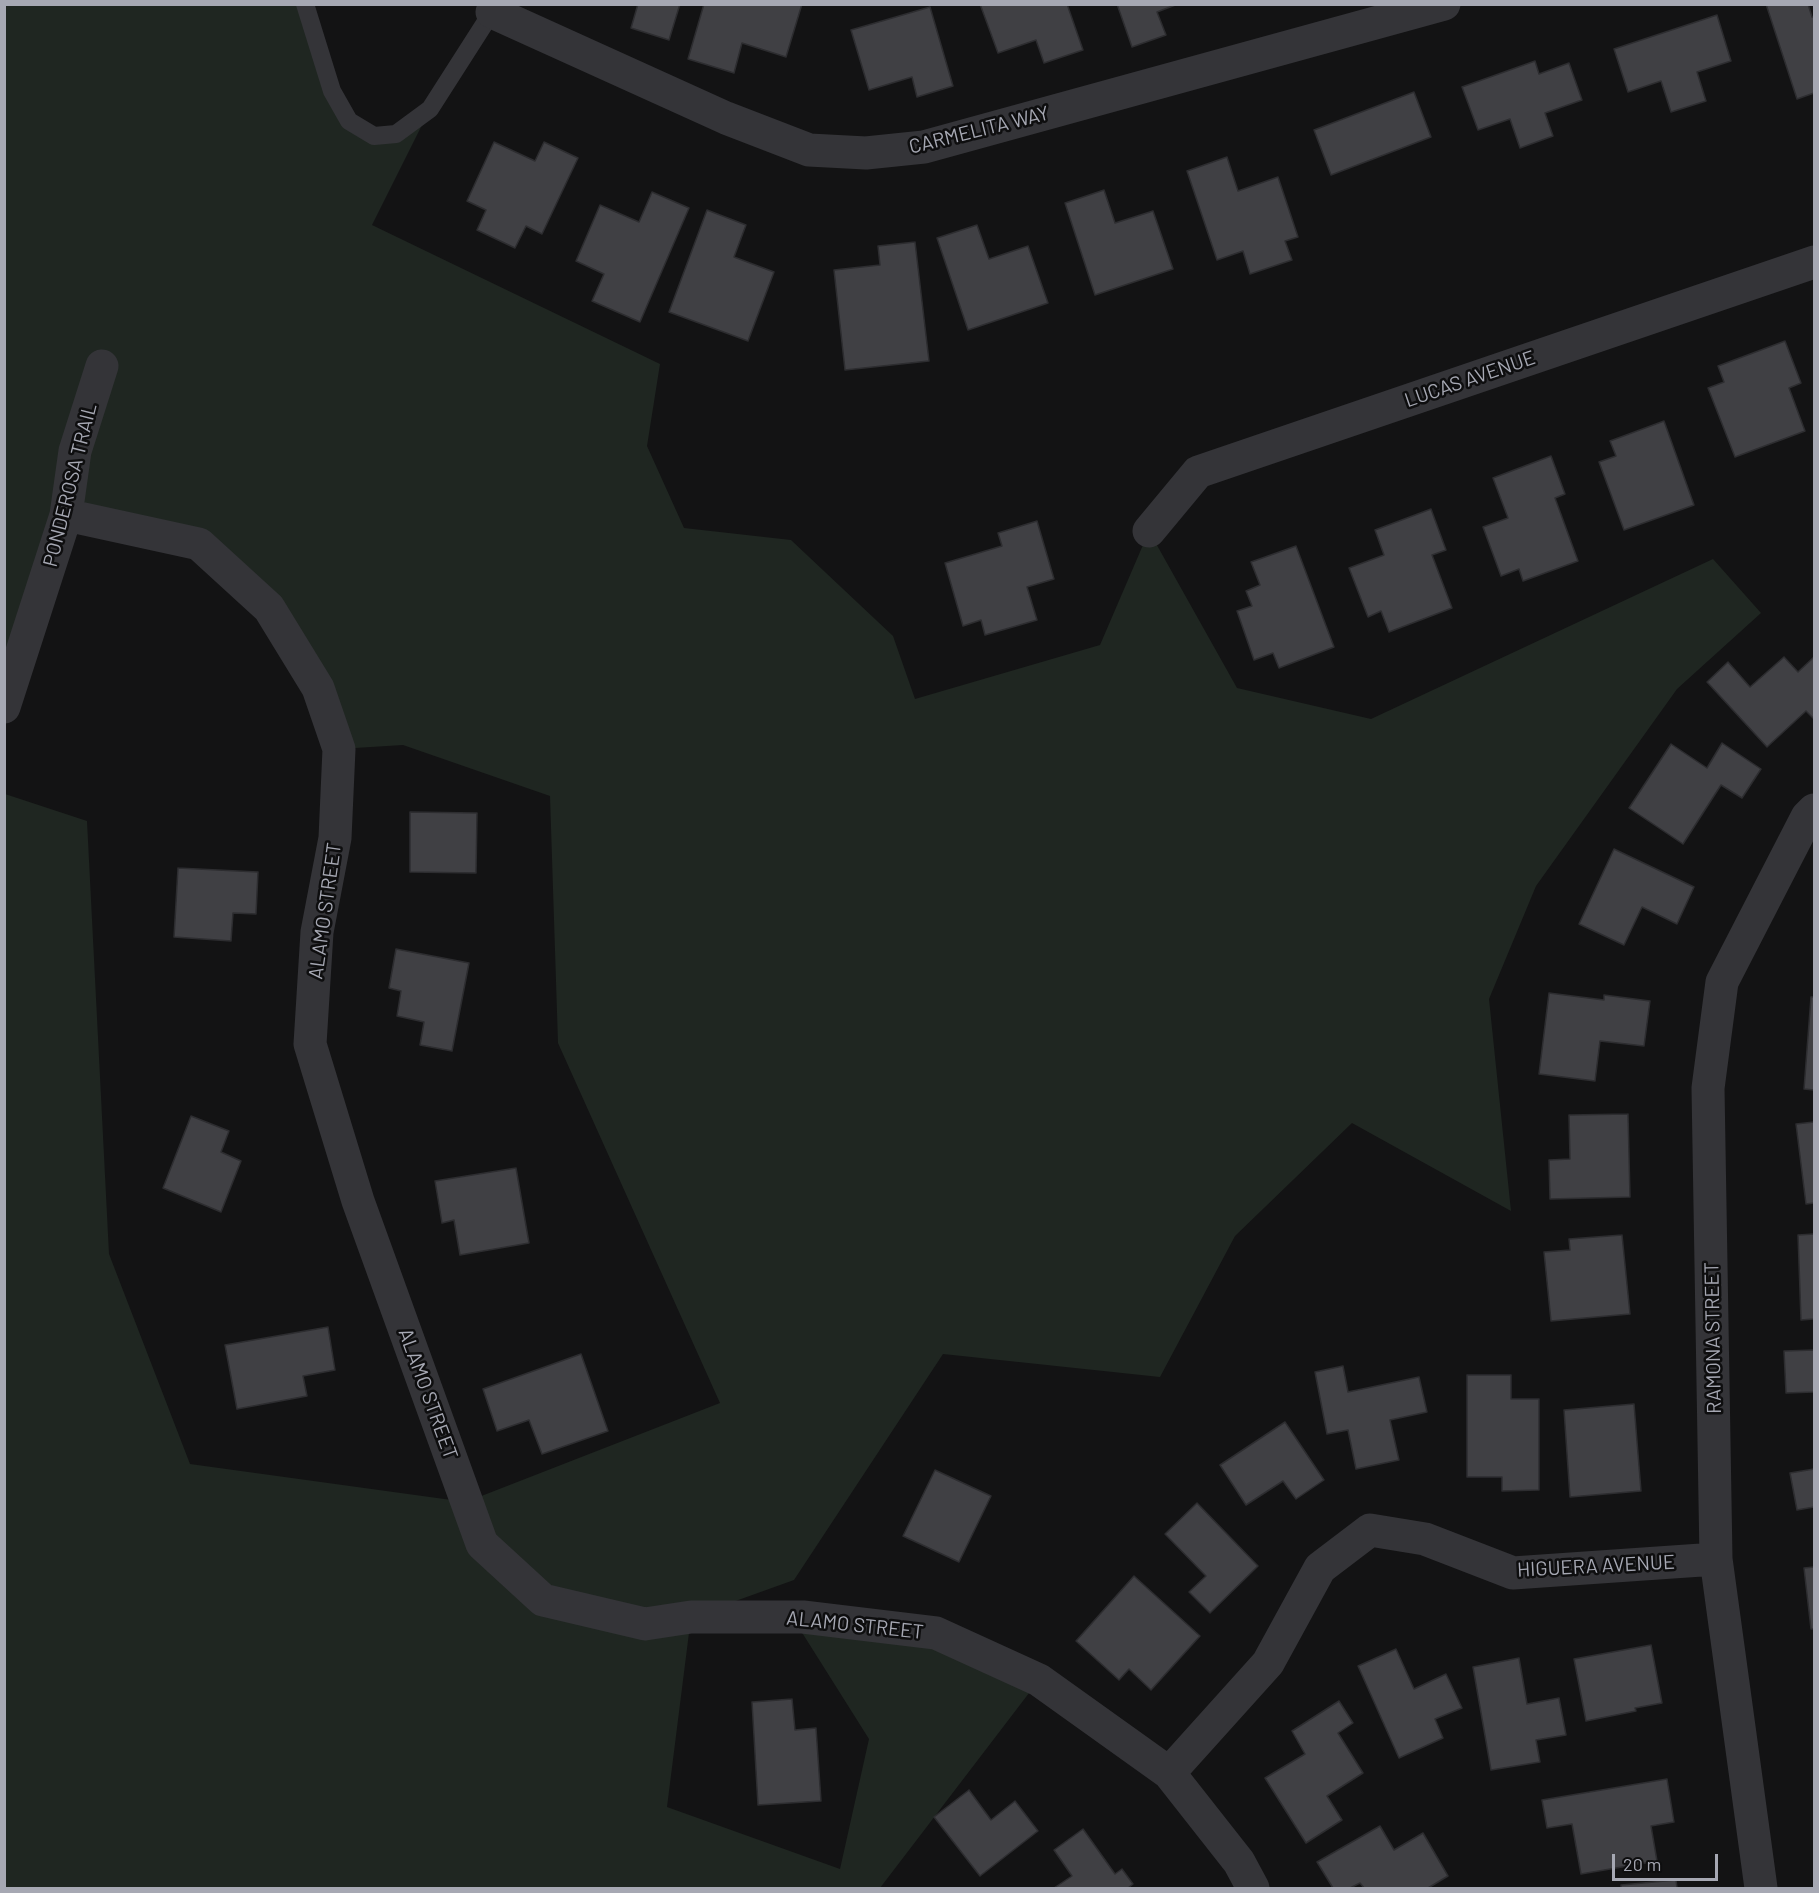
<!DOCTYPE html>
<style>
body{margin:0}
#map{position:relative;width:1819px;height:1893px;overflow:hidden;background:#131314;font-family:Barlow,sans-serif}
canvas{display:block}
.frame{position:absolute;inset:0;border:6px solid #a6a8b3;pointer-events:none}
.scale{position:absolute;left:1612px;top:1854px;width:106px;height:27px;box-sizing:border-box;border:3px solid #a6a8b3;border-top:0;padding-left:8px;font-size:18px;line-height:21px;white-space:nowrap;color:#a6a8b3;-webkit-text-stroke:4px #0e0e0f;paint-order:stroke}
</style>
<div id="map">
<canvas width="1819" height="1893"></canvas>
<div class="frame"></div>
<div class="scale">20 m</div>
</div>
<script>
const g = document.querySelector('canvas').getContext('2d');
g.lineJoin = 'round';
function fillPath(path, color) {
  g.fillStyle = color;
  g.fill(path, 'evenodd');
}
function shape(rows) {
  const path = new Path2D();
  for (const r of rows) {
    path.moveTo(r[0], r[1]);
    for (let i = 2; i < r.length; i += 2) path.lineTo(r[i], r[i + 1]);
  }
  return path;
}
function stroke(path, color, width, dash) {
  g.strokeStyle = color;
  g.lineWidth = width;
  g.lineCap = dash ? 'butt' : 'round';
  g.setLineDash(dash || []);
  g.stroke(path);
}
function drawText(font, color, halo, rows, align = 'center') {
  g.font = font + ' Barlow,sans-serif';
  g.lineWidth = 5;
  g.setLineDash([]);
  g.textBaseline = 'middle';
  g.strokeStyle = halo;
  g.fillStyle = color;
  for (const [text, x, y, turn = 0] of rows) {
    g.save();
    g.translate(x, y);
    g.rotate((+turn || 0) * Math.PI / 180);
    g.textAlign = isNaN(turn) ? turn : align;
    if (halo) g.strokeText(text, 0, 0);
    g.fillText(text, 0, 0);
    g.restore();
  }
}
const green = shape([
 [5,5,306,5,349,121,374,136,430,109,372,225,660,364,647,446,684,528,791,540,893,636,915,699,1100,645,1149,531,1237,688,1371,719,1713,559,1761,613,1677,689,1536,886,1489,999,1511,1211,1352,1123,1235,1236,1160,1377,943,1354,794,1580,691,1617,667,1807,840,1869,869,1739,801,1631,936,1633,1039,1680,880,1888,5,1888,5,794,87,821,109,1254,190,1464,466,1502,720,1403,558,1043,550,796,403,745,339,749,318,688,199,544,67,515,5,707]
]);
const building = shape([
 [638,4,680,4,669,40,631,28,638,4],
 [704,4,802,4,786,57,742,43,734,73,688,59,704,4],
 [980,4,1067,4,1083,50,1044,63,1036,40,998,53,980,4],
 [1117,4,1178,4,1157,12,1166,35,1132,47,1117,4],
 [1766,4,1808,4,1812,17,1814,17,1814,93,1797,99,1766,4],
 [930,7,953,86,917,97,912,77,869,90,851,30,930,7],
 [1717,15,1731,61,1697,72,1706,101,1671,112,1661,81,1628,92,1614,49,1717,15],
 [1535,61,1539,74,1569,63,1582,100,1545,113,1553,136,1520,148,1510,119,1478,130,1462,87,1535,61],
 [1414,92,1431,137,1331,175,1314,130,1414,92],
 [494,142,535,161,544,142,578,158,542,234,526,226,515,248,477,230,486,210,467,201,494,142],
 [1227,157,1238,191,1278,177,1298,237,1285,241,1292,260,1250,274,1243,251,1217,260,1187,171,1227,157],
 [1104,190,1115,223,1153,211,1173,269,1095,295,1065,203,1104,190],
 [652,192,689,208,640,322,592,301,604,274,576,261,600,205,639,222,652,192],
 [707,210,746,225,734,257,774,272,748,341,669,312,707,210],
 [977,225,989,259,1028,246,1048,303,968,330,937,238,977,225],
 [915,242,929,361,845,370,834,270,880,265,878,246,915,242],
 [1785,341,1801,383,1789,388,1805,431,1735,457,1708,388,1724,382,1718,366,1785,341],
 [1664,421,1694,505,1624,530,1599,462,1616,456,1610,441,1664,421],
 [1551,456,1565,494,1555,498,1578,561,1523,581,1519,569,1501,576,1483,527,1508,518,1493,478,1551,456],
 [1431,509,1446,550,1432,555,1452,608,1389,632,1381,611,1368,617,1349,568,1384,555,1375,530,1431,509],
 [1037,521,1054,579,1027,587,1037,620,985,635,981,620,963,626,945,563,1002,546,998,533,1037,521],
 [1296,546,1334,647,1279,668,1273,653,1254,660,1237,611,1252,606,1246,591,1260,585,1251,562,1296,546],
 [1784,657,1798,672,1814,657,1814,719,1806,711,1767,747,1707,682,1728,662,1750,687,1784,657],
 [1722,743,1761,769,1742,798,1721,785,1683,844,1629,808,1671,744,1707,768,1722,743],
 [410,812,477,813,476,873,410,872,410,812],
 [1614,849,1694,887,1677,924,1642,907,1624,945,1579,924,1614,849],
 [178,868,258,872,256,914,233,913,231,941,174,937,178,868],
 [396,949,469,963,452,1051,420,1045,424,1022,397,1016,401,991,389,988,396,949],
 [1549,993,1604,1000,1604,995,1650,1001,1644,1046,1600,1041,1595,1081,1539,1074,1549,993],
 [1811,997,1814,997,1814,1090,1804,1089,1811,997],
 [1628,1114,1630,1197,1550,1199,1549,1160,1570,1159,1569,1115,1628,1114],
 [191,1116,229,1131,221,1152,241,1161,221,1212,163,1188,191,1116],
 [1814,1122,1814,1203,1806,1204,1796,1124,1814,1122],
 [516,1168,529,1243,460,1255,454,1220,442,1223,435,1181,516,1168],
 [1814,1234,1814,1319,1801,1320,1798,1235,1814,1234],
 [1622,1235,1630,1314,1551,1321,1544,1252,1570,1250,1569,1239,1622,1235],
 [328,1327,335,1370,303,1376,307,1396,237,1409,225,1345,328,1327],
 [1814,1350,1814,1392,1786,1393,1784,1351,1814,1350],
 [581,1354,608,1431,542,1454,529,1420,497,1431,483,1389,581,1354],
 [1343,1366,1348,1392,1419,1377,1427,1412,1390,1420,1399,1460,1356,1469,1348,1430,1327,1434,1315,1372,1343,1366],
 [1467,1375,1511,1375,1511,1399,1539,1399,1539,1490,1502,1491,1502,1477,1467,1477,1467,1375],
 [1634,1404,1641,1491,1570,1497,1564,1410,1634,1404],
 [1285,1422,1324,1480,1296,1499,1283,1481,1246,1505,1220,1465,1285,1422],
 [1814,1469,1814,1507,1797,1510,1790,1473,1814,1469],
 [935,1470,991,1496,959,1562,903,1536,935,1470],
 [1197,1503,1258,1566,1210,1613,1189,1592,1206,1576,1165,1534,1197,1503],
 [1814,1567,1814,1629,1811,1629,1804,1568,1814,1567],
 [1134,1576,1200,1636,1151,1690,1129,1669,1119,1680,1076,1641,1134,1576],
 [1651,1645,1662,1703,1635,1708,1636,1711,1586,1721,1574,1659,1651,1645],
 [1396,1649,1414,1689,1446,1674,1462,1708,1435,1719,1443,1738,1399,1758,1358,1666,1396,1649],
 [1519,1658,1527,1704,1559,1698,1566,1735,1536,1740,1540,1762,1491,1770,1473,1667,1519,1658],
 [792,1699,795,1730,816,1728,821,1801,758,1805,752,1702,792,1699],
 [1339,1701,1353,1723,1338,1733,1363,1773,1327,1796,1342,1820,1306,1843,1265,1778,1305,1754,1292,1731,1339,1701],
 [1667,1779,1674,1822,1651,1826,1657,1861,1581,1874,1572,1824,1547,1828,1542,1800,1667,1779],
 [969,1790,991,1820,1015,1801,1038,1831,980,1876,934,1817,969,1790],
 [1380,1826,1394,1850,1423,1833,1448,1876,1428,1888,1364,1888,1360,1883,1350,1888,1333,1888,1317,1862,1380,1826],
 [1083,1829,1115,1874,1122,1869,1133,1884,1128,1888,1054,1888,1072,1876,1054,1850,1083,1829],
 [1676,1880,1677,1888,1621,1888,1621,1885,1676,1880]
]);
const lane = shape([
 [305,4,332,91,349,121,374,136,396,134,430,109,492,12]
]);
const street = shape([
 [492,12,726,118,809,150,866,153,924,147,1444,4],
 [66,515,199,544,269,608,318,688,339,749,335,838,317,932,310,1044,358,1201,482,1544,543,1600,645,1624,691,1617,803,1617,936,1633,1039,1680,1169,1773,1239,1862,1253,1888],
 [1149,531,1198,472,1814,262],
 [4,707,66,515,75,451,102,366],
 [1169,1773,1268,1663,1320,1568,1370,1530,1425,1539,1513,1573,1716,1559],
 [1761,1888,1716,1559,1708,1088,1722,982,1807,817,1814,810]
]);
const streetNames = [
 ["CARMELITA WAY",979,130,-14],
 ["LUCAS AVENUE",1470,379,-19],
 ["PONDEROSA TRAIL",70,485,-76],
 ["ALAMO STREET",325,911,-82],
 ["RAMONA STREET",1713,1338,-91],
 ["ALAMO STREET",428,1394,70],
 ["HIGUERA AVENUE",1596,1566,-3],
 ["ALAMO STREET",855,1625,6]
];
fillPath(green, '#1f2621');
fillPath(building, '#404044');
stroke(building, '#2d2d30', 1.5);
stroke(lane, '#343438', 18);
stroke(street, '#343438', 33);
drawText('20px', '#a6a8b3', '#0e0e0f', streetNames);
</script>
